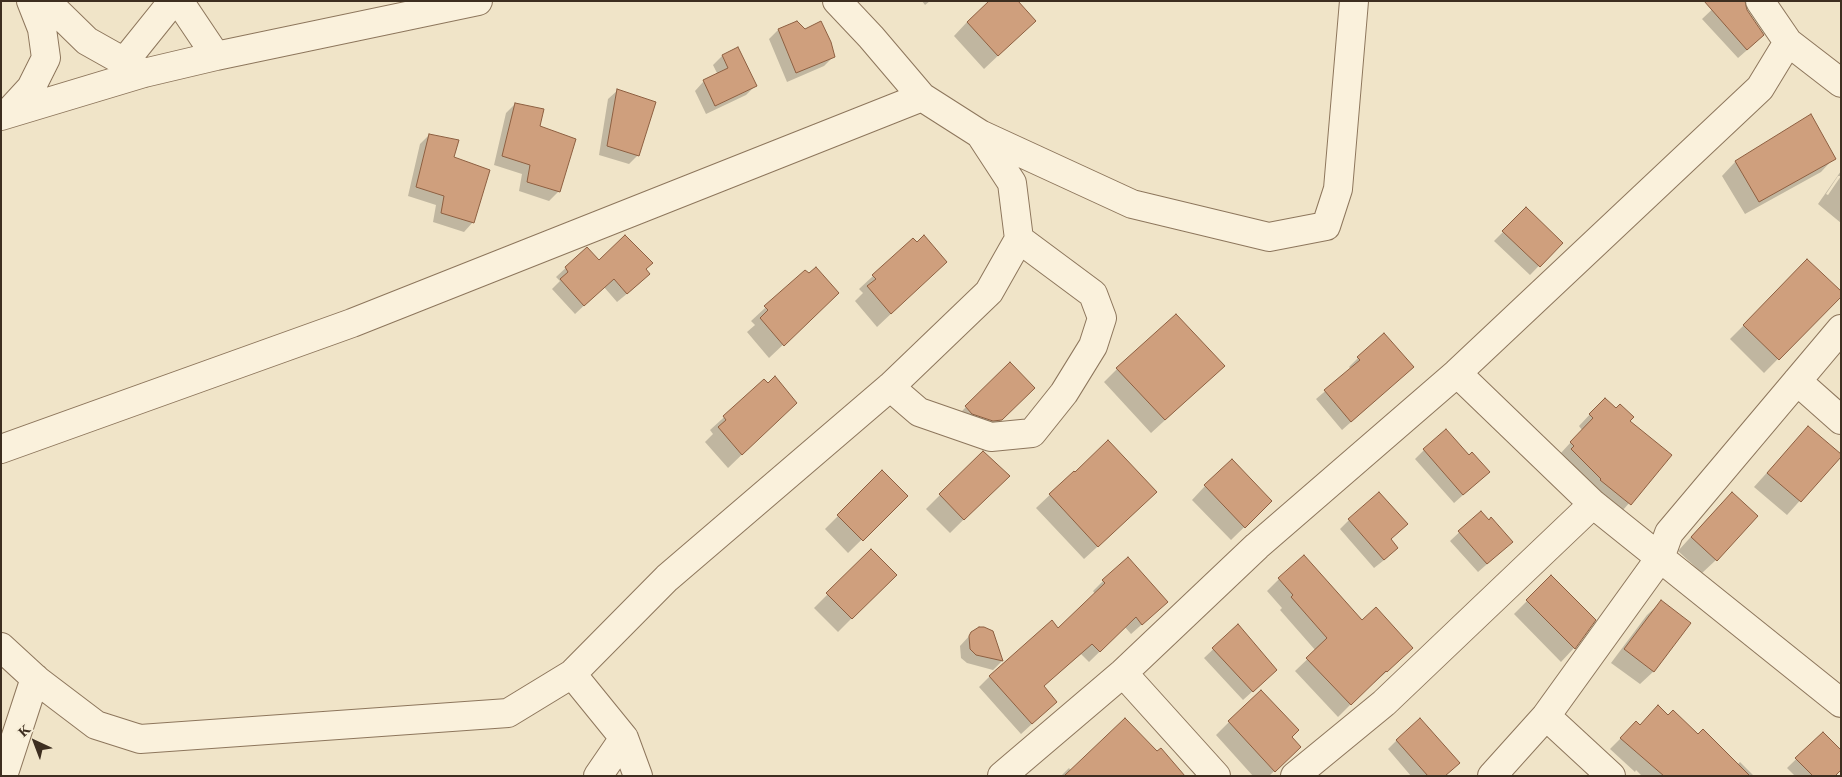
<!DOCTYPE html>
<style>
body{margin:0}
#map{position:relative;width:1842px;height:777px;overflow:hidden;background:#f0e4c8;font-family:"Times New Roman",serif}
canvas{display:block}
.frame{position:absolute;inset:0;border:2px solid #3d2e20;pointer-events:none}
.north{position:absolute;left:10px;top:717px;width:50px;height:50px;-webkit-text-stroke:4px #f7eed8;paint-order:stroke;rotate:317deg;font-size:14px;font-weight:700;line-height:20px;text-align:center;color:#3d2e20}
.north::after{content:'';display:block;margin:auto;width:18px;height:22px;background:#3d2e20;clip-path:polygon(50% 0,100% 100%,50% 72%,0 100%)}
</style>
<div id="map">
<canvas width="1842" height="777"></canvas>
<div class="frame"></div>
<div class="north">K</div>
</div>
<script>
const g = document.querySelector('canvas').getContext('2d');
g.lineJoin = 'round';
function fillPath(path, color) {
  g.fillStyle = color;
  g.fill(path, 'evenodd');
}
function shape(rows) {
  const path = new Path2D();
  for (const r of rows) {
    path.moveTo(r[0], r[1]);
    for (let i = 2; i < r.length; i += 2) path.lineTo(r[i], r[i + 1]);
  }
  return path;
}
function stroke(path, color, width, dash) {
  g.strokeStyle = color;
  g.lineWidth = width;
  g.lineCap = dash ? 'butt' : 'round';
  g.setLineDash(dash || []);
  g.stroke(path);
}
const shadow = shape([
 [922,1,930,1,925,5],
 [1721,1,1754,44,1738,58,1702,19],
 [967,22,1021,34,984,69,954,36],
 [778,30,833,57,824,66,787,82,769,39],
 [738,49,755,86,746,95,706,114,695,91,704,81,718,75,713,65,722,56],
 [618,90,638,155,629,164,599,155,608,99],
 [515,104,539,127,574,140,558,192,549,201,519,191,522,174,494,165,506,113],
 [1810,116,1834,158,1821,172,1745,214,1722,176,1735,162],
 [429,135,453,158,473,222,464,232,433,222,436,205,408,196,420,144],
 [1841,171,1841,176,1838,176,1826,194,1828,195,1841,176,1841,223,1818,204],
 [1526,209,1561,243,1530,275,1494,241],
 [586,249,599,262,645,269,640,283,617,302,604,287,575,314,552,289,560,281,556,277],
 [1808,261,1841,295,1764,373,1730,339],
 [805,271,823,307,769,358,747,332,755,325,751,321],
 [932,275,877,327,855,301,863,293,859,289,873,276],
 [1358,358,1403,376,1342,430,1316,399,1351,369,1349,367],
 [1010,363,1034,388,987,433,952,421],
 [1117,369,1209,380,1151,433,1104,382],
 [764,381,782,416,728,468,705,442,713,434,710,430],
 [1593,411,1628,421,1670,455,1618,516,1560,454,1582,430,1579,426],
 [1808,427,1840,456,1787,515,1754,487],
 [1424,450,1479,481,1454,503,1415,459],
 [983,452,1008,476,950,533,926,509],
 [882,472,906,496,848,553,825,529],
 [1074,472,1142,506,1084,559,1036,508],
 [1205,486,1271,501,1231,540,1192,500],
 [1718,507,1716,560,1702,573,1678,551],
 [1481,512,1502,551,1478,572,1450,541],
 [1349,520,1390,540,1388,557,1374,568,1340,529],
 [871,551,895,575,838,632,814,608],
 [1551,577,1574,648,1561,662,1514,614],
 [1279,579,1362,621,1400,660,1374,683,1373,682,1338,717,1295,671,1316,651,1280,610,1282,608,1267,591],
 [1103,581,1156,612,1131,634,1125,627,1089,662,1081,654,1042,687,1045,712,1021,734,979,687,990,676,1058,630,1095,594,1093,591],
 [1661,602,1654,671,1640,684,1611,663,1647,615],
 [972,633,994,636,1002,661,993,670,967,663,961,658,960,646],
 [1224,639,1266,679,1243,700,1204,658],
 [1668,717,1698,736,1737,765,1740,762,1754,776,1642,776,1636,770,1635,772,1610,749,1636,723,1640,726],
 [1229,722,1290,737,1286,760,1269,776,1253,776,1216,735],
 [1823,733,1833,776,1795,776,1787,768],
 [1397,740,1444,776,1411,776,1388,749],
 [1069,768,1071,771,1184,776,1061,776]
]);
const building = shape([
 [989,1,1018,1,1036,21,998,56,967,22,989,1],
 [1704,1,1745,1,1747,10,1764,35,1747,50,1704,1],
 [797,21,805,29,821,21,831,42,835,57,796,73,778,29,797,21],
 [738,47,757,86,715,106,703,80,728,68,722,55,738,47],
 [617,89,656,102,639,156,607,146,617,89],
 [515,103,544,109,540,126,576,139,560,192,527,182,530,165,502,156,515,103],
 [1811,114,1836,159,1759,202,1735,161,1811,114],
 [429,134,459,140,454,157,490,170,474,223,441,213,444,196,416,187,429,134],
 [1526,207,1563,243,1540,267,1502,231,1526,207],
 [625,235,653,263,646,269,650,274,627,294,614,279,584,306,560,279,568,272,565,267,587,247,599,260,625,235],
 [924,235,947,262,891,314,867,286,876,279,872,275,913,238,917,242,924,235],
 [1807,259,1841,291,1841,297,1779,360,1743,325,1807,259],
 [816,267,839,293,784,346,760,318,768,310,764,306,805,270,809,273,816,267],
 [1176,314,1225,366,1165,420,1116,368,1176,314],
 [1384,333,1414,367,1351,422,1324,390,1360,360,1357,357,1384,333],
 [1010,362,1035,388,1002,420,993,421,972,414,965,406,1010,362],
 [775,376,797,403,742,455,718,427,726,420,723,416,764,379,768,383,775,376],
 [1605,398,1616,408,1620,404,1634,417,1630,421,1672,455,1631,505,1600,480,1601,479,1571,449,1574,446,1570,442,1593,418,1589,414,1605,398],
 [1808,426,1841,454,1841,457,1801,502,1767,473,1808,426],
 [1446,429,1469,455,1472,452,1490,472,1463,495,1423,449,1446,429],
 [1108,440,1157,492,1098,547,1049,494,1074,471,1075,472,1108,440],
 [983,451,1010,476,964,520,939,494,983,451],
 [1232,459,1272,501,1245,528,1204,485,1232,459],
 [882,470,908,496,863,541,837,515,882,470],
 [1379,492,1408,524,1391,539,1398,548,1384,560,1348,519,1379,492],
 [1732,492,1758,516,1717,561,1691,537,1732,492],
 [1481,511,1489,520,1491,517,1513,542,1487,564,1458,531,1481,511],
 [871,549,897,575,852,619,826,593,871,549],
 [1304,555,1362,620,1376,607,1413,648,1387,672,1386,671,1351,705,1306,658,1327,638,1291,597,1293,595,1278,578,1304,555],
 [1128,557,1168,602,1142,625,1136,617,1100,652,1092,644,1044,686,1057,702,1032,724,989,676,1052,620,1058,628,1105,583,1102,580,1128,557],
 [1551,575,1596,620,1575,649,1526,600,1551,575],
 [1661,600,1691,623,1654,672,1624,649,1661,600],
 [1238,624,1277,670,1253,692,1212,648,1238,624],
 [979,627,984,627,993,631,1003,661,976,655,970,649,969,636,971,632,979,627],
 [1261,690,1299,730,1292,737,1301,747,1275,772,1228,721,1261,690],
 [1658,705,1668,715,1673,710,1698,734,1703,729,1750,776,1664,776,1620,738,1636,721,1640,725,1658,705],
 [1125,718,1157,751,1161,748,1185,776,1064,776,1125,718],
 [1420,718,1460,763,1445,776,1428,776,1396,740,1420,718],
 [1823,732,1841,750,1841,770,1835,776,1813,776,1795,758,1823,732]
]);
const minor = shape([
 [46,1,87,41,144,73],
 [179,1,216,56],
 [1788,42,1841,83],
 [124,62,173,1],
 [9,112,31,88,46,58,42,29,31,1],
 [1,116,144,73,216,56,478,1],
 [980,134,1132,204,1269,237,1326,226,1338,189,1354,1],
 [1457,373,1593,504,1841,703],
 [1797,381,1841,420],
 [890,387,919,412,991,437,1032,433,1064,393,1093,346,1102,318,1093,294,1019,239],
 [1,449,352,323,922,97],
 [1,647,38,681,96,725,140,739,508,713,572,674,667,578,890,387,989,292,1019,239,1012,183,980,134,922,97,871,37,837,1],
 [1123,673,1216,776],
 [572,674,624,738,598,776],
 [1546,716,1611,776],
 [624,738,638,776],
 [3,776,35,678],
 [1002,776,1123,673,1257,546,1457,373,1760,88,1788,42,1760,1],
 [1295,776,1384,703,1593,504],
 [1492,776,1546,716,1660,558,1669,533,1841,329]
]);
fillPath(shadow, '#0003');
fillPath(building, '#cf9f7d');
stroke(building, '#8d5f41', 1);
stroke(minor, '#8d765c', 30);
stroke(minor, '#faf1dc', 28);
</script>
